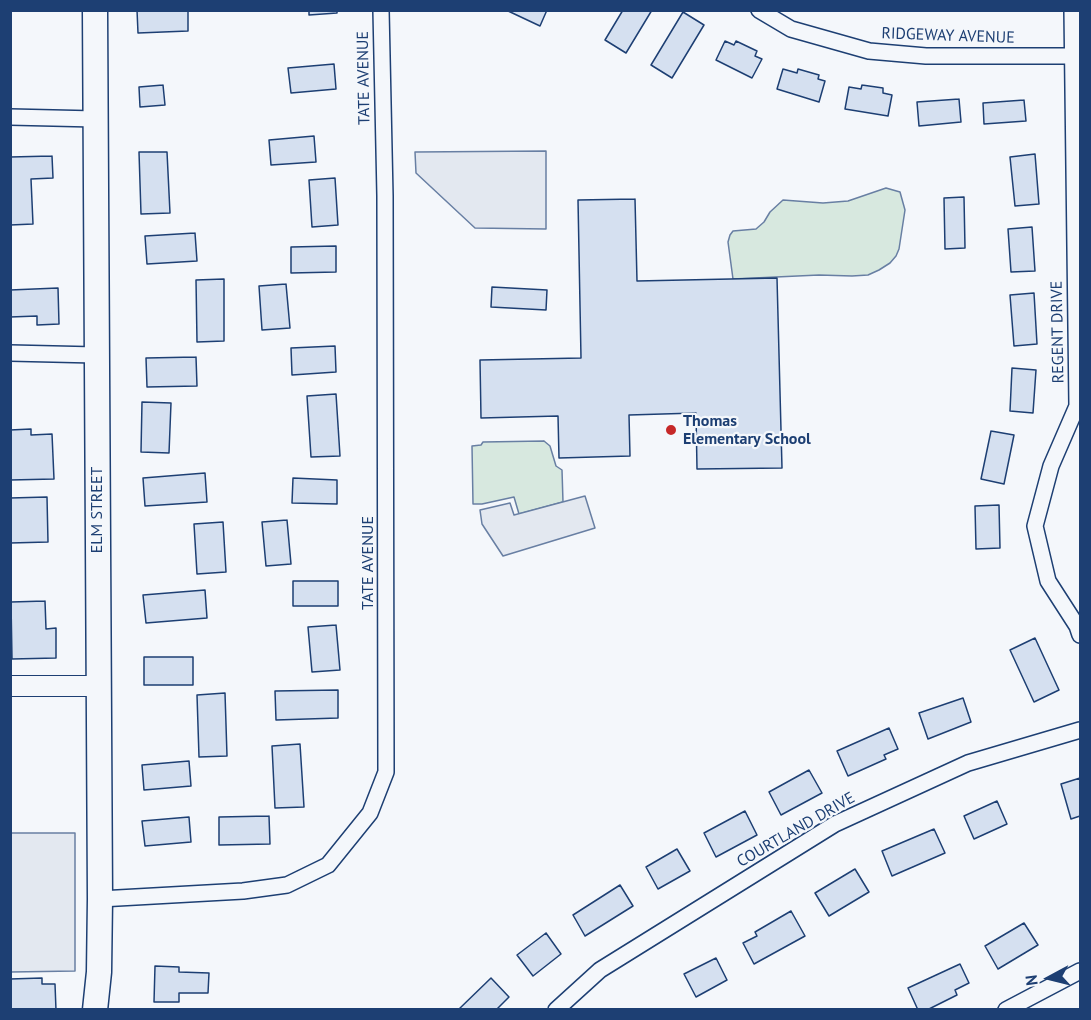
<!DOCTYPE html>
<style>
body{margin:0}
#map{position:relative;width:1091px;height:1020px;overflow:hidden;background:#f4f7fb;font-family:"PT Sans",sans-serif}
canvas{display:block}
.frame{position:absolute;inset:0;border:12px solid #1d3f73;pointer-events:none}
.north{position:absolute;left:1019px;top:948px;width:60px;height:60px;-webkit-text-stroke:4px #f4f7fb;paint-order:stroke;rotate:263deg;font-size:16px;font-weight:700;line-height:24px;text-align:center;color:#1d3f73}
.north::after{content:'';display:block;margin:auto;width:21px;height:27px;background:#1d3f73;clip-path:polygon(50% 0,100% 100%,50% 72%,0 100%)}
</style>
<div id="map">
<canvas width="1091" height="1020"></canvas>
<div class="frame"></div>
<div class="north">N</div>
</div>
<script>
const g = document.querySelector('canvas').getContext('2d');
g.lineJoin = 'round';
function fillPath(path, color) {
  g.fillStyle = color;
  g.fill(path, 'evenodd');
}
function shape(rows) {
  const path = new Path2D();
  for (const r of rows) {
    path.moveTo(r[0], r[1]);
    for (let i = 2; i < r.length; i += 2) path.lineTo(r[i], r[i + 1]);
  }
  return path;
}
function stroke(path, color, width, dash) {
  g.strokeStyle = color;
  g.lineWidth = width;
  g.lineCap = dash ? 'butt' : 'round';
  g.setLineDash(dash || []);
  g.stroke(path);
}
function drawText(font, color, halo, rows, align = 'center') {
  g.font = font + ' "PT Sans",sans-serif';
  g.lineWidth = 4.5;
  g.setLineDash([]);
  g.textBaseline = 'middle';
  g.strokeStyle = halo;
  g.fillStyle = color;
  for (const [text, x, y, turn = 0] of rows) {
    g.save();
    g.translate(x, y);
    g.rotate((+turn || 0) * Math.PI / 180);
    g.textAlign = isNaN(turn) ? turn : align;
    if (halo) g.strokeText(text, 0, 0);
    g.fillText(text, 0, 0);
    g.restore();
  }
}
const green = shape([
 [886,188,900,192,905,210,899,249,896,256,890,263,879,270,868,275,852,276,819,275,733,279,728,242,730,235,733,231,756,229,764,222,770,212,783,200,823,203,848,201,886,188],
 [544,441,550,446,556,466,562,470,563,502,519,514,514,497,482,504,473,504,472,446,481,445,483,442,544,441]
]);
const parking = shape([
 [546,151,546,229,475,228,416,173,415,152,546,151],
 [585,496,595,528,503,556,482,524,480,510,510,503,514,515,585,496],
 [11,833,75,833,75,971,11,972,11,833]
]);
const building = shape([
 [137,10,188,10,188,31,138,33,137,10],
 [309,10,337,10,337,13,309,15,309,10],
 [506,10,547,10,540,26,506,10],
 [623,10,652,10,626,53,605,40,623,10],
 [683,12,704,25,672,78,651,65,683,12],
 [725,41,734,45,736,41,757,51,755,56,762,59,752,78,716,60,725,41],
 [334,64,336,89,291,93,288,68,334,64],
 [783,69,797,73,798,69,819,75,818,79,825,81,819,102,777,89,783,69],
 [163,85,165,105,140,107,139,87,163,85],
 [862,85,883,88,883,93,892,95,888,116,845,109,849,87,861,89,862,85],
 [959,99,961,122,919,126,917,102,959,99],
 [1024,100,1026,121,984,124,983,103,1024,100],
 [314,136,316,162,271,165,269,140,314,136],
 [139,152,167,152,170,213,141,214,139,152],
 [1035,154,1039,204,1015,206,1010,157,1035,154],
 [52,156,53,178,31,179,33,224,10,225,10,157,52,156],
 [335,178,338,225,312,227,309,180,335,178],
 [964,197,965,248,945,249,944,198,964,197],
 [635,199,637,281,777,278,782,468,697,469,696,413,629,415,630,456,559,458,558,416,481,418,480,360,581,358,578,200,635,199],
 [1032,227,1035,271,1011,272,1008,229,1032,227],
 [195,233,197,261,147,264,145,236,195,233],
 [336,246,336,272,291,273,291,247,336,246],
 [224,279,224,341,197,342,196,280,224,279],
 [286,284,290,328,262,330,259,286,286,284],
 [492,287,547,290,546,310,491,307,492,287],
 [58,288,59,324,37,325,37,316,10,317,10,290,58,288],
 [1034,293,1037,344,1014,346,1010,295,1034,293],
 [335,346,336,372,292,375,291,348,335,346],
 [196,357,197,386,147,387,146,358,196,357],
 [1012,368,1036,370,1033,413,1010,411,1012,368],
 [336,394,340,456,311,457,307,396,336,394],
 [142,402,171,403,169,453,141,452,142,402],
 [31,429,31,435,52,434,54,479,10,480,10,430,31,429],
 [991,431,1014,435,1004,484,981,479,991,431],
 [205,473,207,502,145,506,143,478,205,473],
 [293,478,337,480,337,504,292,503,293,478],
 [47,497,48,542,10,543,10,498,47,497],
 [999,505,1000,548,976,549,975,506,999,505],
 [287,520,291,564,266,566,262,522,287,520],
 [223,522,226,572,197,574,194,524,223,522],
 [293,581,338,581,338,606,293,606,293,581],
 [205,590,207,618,146,623,143,595,205,590],
 [45,601,46,629,56,628,56,658,12,659,11,602,45,601],
 [336,625,340,670,312,672,308,627,336,625],
 [1035,638,1059,690,1034,702,1010,650,1035,638],
 [144,657,193,657,193,685,144,685,144,657],
 [338,690,338,718,276,720,275,691,338,690],
 [225,693,227,756,199,757,197,695,225,693],
 [963,698,971,722,928,739,919,713,963,698],
 [889,728,898,749,884,755,886,759,848,776,837,751,889,728],
 [300,744,304,807,275,808,272,746,300,744],
 [189,761,191,786,144,790,142,765,189,761],
 [809,770,822,793,781,815,769,792,809,770],
 [1080,778,1080,816,1071,819,1061,784,1080,778],
 [997,801,1007,824,974,839,964,816,997,801],
 [745,811,757,835,716,857,704,833,745,811],
 [269,816,270,844,219,845,219,817,269,816],
 [189,817,191,842,145,846,142,821,189,817],
 [934,829,945,853,892,876,882,851,934,829],
 [677,849,690,871,658,889,646,867,677,849],
 [855,869,869,892,829,916,815,893,855,869],
 [620,885,633,906,585,936,573,915,620,885],
 [791,911,805,936,754,964,743,943,757,936,755,932,791,911],
 [1024,923,1038,945,998,969,985,946,1024,923],
 [546,933,561,954,533,976,517,955,546,933],
 [716,958,727,980,696,997,684,974,716,958],
 [960,964,969,983,955,990,957,995,927,1010,918,1010,908,988,960,964],
 [155,966,179,967,179,972,209,973,208,993,179,993,179,1002,154,1002,155,966],
 [42,978,42,984,55,984,56,1010,10,1010,10,979,42,978],
 [491,978,509,997,496,1010,458,1010,491,978]
]);
const minor = shape([
 [759,10,791,29,869,51,926,56,1072,56],
 [1072,10,1077,406,1051,466,1035,526,1048,581,1077,626,1080,635],
 [10,117,96,119],
 [10,353,96,355],
 [100,899,243,891,287,885,328,865,370,813,386,772,385,196,381,10],
 [556,1010,600,970,835,824,968,763,1080,730],
 [1006,1010,1080,971]
]);
const tertiary = shape([
 [10,686,98,686]
]);
const primary = shape([
 [95,1010,99,972,100,899,95,10]
]);
const markers = [
 [671,430,6,"#c62828"]
];
const streetNames = [
 ["RIDGEWAY AVENUE",948,36,2],
 ["TATE AVENUE",364,78,-91],
 ["REGENT DRIVE",1058,332,-91],
 ["ELM STREET",97,510,-90],
 ["TATE AVENUE",368,563,-90],
 ["COURTLAND DRIVE",796,830,-30]
];
const poiNames = [
 ["Thomas",683,421],
 ["Elementary School",683,439]
];
fillPath(green, '#d7e8df');
stroke(green, '#687fa3', 1.5);
fillPath(parking, '#e3e8f0');
stroke(parking, '#687fa3', 1.5);
fillPath(building, '#d5e0f0');
stroke(building, '#1d3f73', 1.5);
stroke(minor, '#1d3f73', 18);
stroke(tertiary, '#1d3f73', 22);
stroke(primary, '#1d3f73', 27);
stroke(minor, '#f4f7fb', 15);
stroke(tertiary, '#f4f7fb', 20);
stroke(primary, '#f4f7fb', 24);
for (const [x, y, r, color] of markers) {
  const dot = new Path2D();
  dot.arc(x, y, r, 0, 2 * Math.PI);
  g.fillStyle = color;
  g.fill(dot);
  stroke(dot, '#f4f7fb', 2);
}
drawText('16px', '#1d3f73', '#f4f7fb', streetNames);
drawText('bold 16px', '#1d3f73', '#f4f7fb', poiNames, 'left');
</script>
